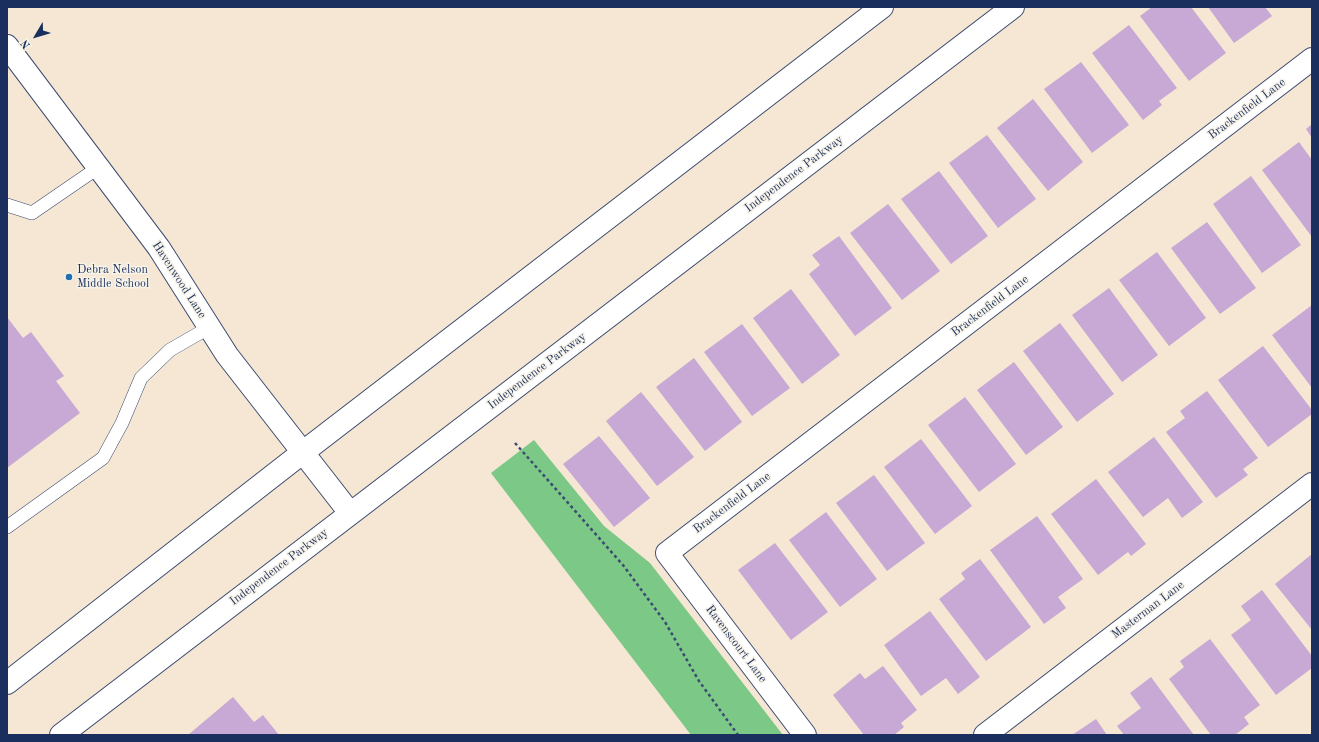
<!DOCTYPE html>
<style>
body{margin:0}
#map{position:relative;width:1319px;height:742px;overflow:hidden;background:#f5e7d3;font-family:"Old Standard TT",serif}
canvas{display:block}
.frame{position:absolute;inset:0;border:8px solid #1b2f5e;pointer-events:none}
.north{position:absolute;left:16px;top:16px;width:40px;height:40px;-webkit-text-stroke:3px #f7f3e8;paint-order:stroke;rotate:232deg;font-size:11px;font-weight:700;line-height:16px;text-align:center;color:#1b2f5e}
.north::after{content:'';display:block;margin:auto;width:14px;height:18px;background:#1b2f5e;clip-path:polygon(50% 0,100% 100%,50% 72%,0 100%)}
</style>
<div id="map">
<canvas width="1319" height="742"></canvas>
<div class="frame"></div>
<div class="north">N</div>
</div>
<script>
const g = document.querySelector('canvas').getContext('2d');
g.lineJoin = 'round';
function fillPath(path, color) {
  g.fillStyle = color;
  g.fill(path, 'evenodd');
}
function shape(rows) {
  const path = new Path2D();
  for (const r of rows) {
    path.moveTo(r[0], r[1]);
    for (let i = 2; i < r.length; i += 2) path.lineTo(r[i], r[i + 1]);
  }
  return path;
}
function stroke(path, color, width, dash) {
  g.strokeStyle = color;
  g.lineWidth = width;
  g.lineCap = dash ? 'butt' : 'round';
  g.setLineDash(dash || []);
  g.stroke(path);
}
function drawText(font, color, halo, rows, align = 'center') {
  g.font = font + ' "Old Standard TT",serif';
  g.lineWidth = 3;
  g.setLineDash([]);
  g.textBaseline = 'middle';
  g.strokeStyle = halo;
  g.fillStyle = color;
  for (const [text, x, y, turn = 0] of rows) {
    g.save();
    g.translate(x, y);
    g.rotate((+turn || 0) * Math.PI / 180);
    g.textAlign = isNaN(turn) ? turn : align;
    if (halo) g.strokeText(text, 0, 0);
    g.fillText(text, 0, 0);
    g.restore();
  }
}
const green = shape([
 [534,440,604,526,650,563,783,735,691,735,491,473]
]);
const building = shape([
 [1152,7,1191,7,1226,53,1189,81,1140,16],
 [1208,7,1265,7,1272,16,1234,43],
 [1129,25,1177,88,1159,101,1162,105,1143,120,1092,53],
 [1081,62,1129,125,1092,153,1044,89],
 [1033,99,1083,162,1048,191,997,128],
 [1312,124,1312,138,1306,129],
 [987,135,1036,199,998,228,949,163],
 [1299,142,1312,160,1312,237,1262,170],
 [939,171,988,236,951,264,901,199],
 [1251,176,1301,245,1262,273,1213,204],
 [888,204,940,271,902,300,850,233],
 [1207,222,1256,288,1220,314,1171,248],
 [839,236,892,308,855,336,809,274,820,265,812,255],
 [1157,252,1206,318,1169,346,1119,280],
 [1109,288,1158,355,1122,382,1072,315],
 [791,289,840,355,802,384,753,318],
 [1312,305,1312,388,1272,335],
 [7,317,23,338,31,332,64,376,56,381,80,413,7,468],
 [1060,323,1114,394,1077,422,1023,351],
 [742,324,790,388,752,416,704,352],
 [1263,346,1312,410,1312,414,1268,447,1218,380],
 [694,358,742,422,705,451,656,387],
 [1014,362,1063,427,1026,455,977,390],
 [1207,391,1258,458,1243,469,1248,475,1216,498,1166,432,1185,418,1180,411],
 [641,392,694,457,657,486,606,421],
 [965,397,1016,464,979,492,928,425],
 [599,436,650,498,614,527,563,464],
 [1154,437,1203,502,1182,518,1168,498,1143,517,1108,472],
 [921,439,972,506,935,534,884,467],
 [874,475,925,543,887,571,836,503],
 [1096,479,1146,544,1131,556,1128,552,1098,575,1051,514],
 [826,512,877,579,840,607,789,540],
 [1037,516,1083,579,1058,597,1066,608,1044,624,990,550],
 [775,543,828,612,791,640,738,570],
 [1312,554,1312,630,1275,584],
 [980,559,1031,627,986,661,939,599,965,579,961,573],
 [1262,590,1312,656,1312,668,1276,695,1231,635,1251,620,1241,606],
 [930,611,980,677,958,694,946,678,921,696,884,645],
 [1210,639,1260,705,1244,717,1249,724,1235,735,1211,735,1169,679,1184,667,1180,661],
 [883,666,917,710,901,723,904,727,894,735,864,735,833,695,860,673,865,679],
 [1151,677,1194,735,1124,735,1117,726,1141,708,1130,693],
 [233,697,254,722,263,715,279,735,188,735],
 [1096,719,1107,735,1072,735]
]);
const path = shape([
 [515,443,623,565,665,622,699,681,738,735]
]);
const lane = shape([
 [7,205,32,213,99,167],
 [7,527,103,458,122,423,141,378,170,350,210,327]
]);
const street = shape([
 [7,46,159,248,227,355,350,513],
 [805,735,667,553,1312,59],
 [985,735,1312,484]
]);
const secondary = shape([
 [7,683,302,453,882,7],
 [61,735,1013,7]
]);
const markers = [
 [69,277,4,"#1f6fb2"]
];
const streetNames = [
 ["Brackenfield Lane",1247,109,-37],
 ["Independence Parkway",794,174,-37],
 ["Havenwood Lane",179,280,57],
 ["Brackenfield Lane",990,306,-37],
 ["Independence Parkway",537,371,-37],
 ["Brackenfield Lane",732,503,-37],
 ["Independence Parkway",279,567,-37],
 ["Masterman Lane",1148,610,-37],
 ["Ravenscourt Lane",736,644,53]
];
const poiNames = [
 ["Debra Nelson",77,270],
 ["Middle School",77,284]
];
fillPath(green, '#7bc887');
fillPath(building, '#c8a8d4');
stroke(lane, '#3c4b70', 14);
stroke(street, '#3c4b70', 24);
stroke(secondary, '#3c4b70', 24);
stroke(path, '#3c4b70', 2.5, [3, 3]);
stroke(lane, '#fff', 13);
stroke(street, '#fff', 22);
stroke(secondary, '#fff', 22);
for (const [x, y, r, color] of markers) {
  const dot = new Path2D();
  dot.arc(x, y, r, 0, 2 * Math.PI);
  g.fillStyle = color;
  g.fill(dot);
  stroke(dot, '#f7f3e8', 1.5);
}
drawText('12px', '#1b2f5e', '#f7f3e8', streetNames);
drawText('12px', '#1b2f5e', '#f7f3e8', poiNames, 'left');
</script>
